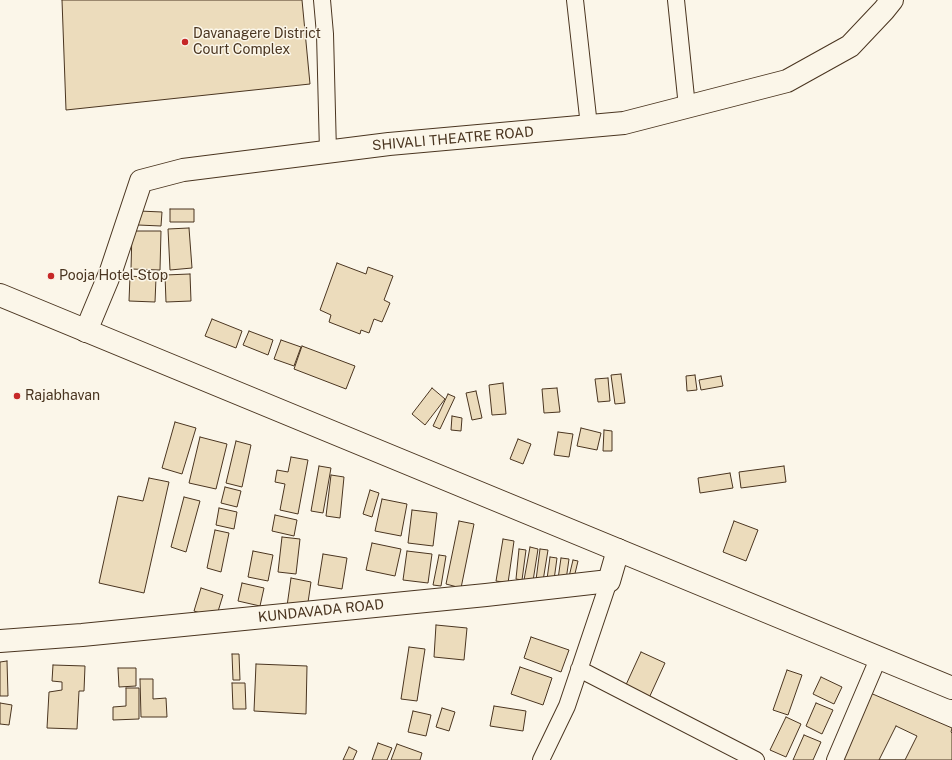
<!DOCTYPE html>
<style>
body{margin:0}
canvas{display:block;background:#fbf6e9}
</style>
<canvas width="952" height="760"></canvas>
<script>
const g = document.querySelector('canvas').getContext('2d');
g.lineJoin = 'round';
function fillPath(path, color) {
  g.fillStyle = color;
  g.fill(path, 'evenodd');
}
function shape(rows) {
  const path = new Path2D();
  for (const r of rows) {
    path.moveTo(r[0], r[1]);
    for (let i = 2; i < r.length; i += 2) path.lineTo(r[i], r[i + 1]);
  }
  return path;
}
function stroke(path, color, width, dash) {
  g.strokeStyle = color;
  g.lineWidth = width;
  g.lineCap = dash ? 'butt' : 'round';
  g.setLineDash(dash || []);
  g.stroke(path);
}
function drawText(font, color, halo, rows, align = 'center') {
  g.font = font + ' "Public Sans",sans-serif';
  g.lineWidth = 3;
  g.setLineDash([]);
  g.textBaseline = 'middle';
  g.strokeStyle = halo;
  g.fillStyle = color;
  for (const [text, x, y, turn = 0] of rows) {
    g.save();
    g.translate(x, y);
    g.rotate((+turn || 0) * Math.PI / 180);
    g.textAlign = isNaN(turn) ? turn : align;
    if (halo) g.strokeText(text, 0, 0);
    g.fillText(text, 0, 0);
    g.restore();
  }
}
const building = shape([
 [62,0,302,0,310,84,66,110,62,0],
 [170,209,194,209,194,222,170,222,170,209],
 [139,211,162,212,161,226,138,225,139,211],
 [189,228,192,268,170,270,168,229,189,228],
 [132,231,161,231,160,270,131,269,132,231],
 [337,263,366,274,368,267,393,276,384,300,390,303,382,322,374,319,369,333,361,330,360,334,329,322,331,315,320,310,337,263],
 [190,274,191,301,166,302,165,275,190,274],
 [130,276,156,278,155,302,129,301,130,276],
 [212,319,242,331,236,348,205,336,212,319],
 [249,331,273,340,268,355,243,345,249,331],
 [281,340,301,347,294,366,274,359,281,340],
 [302,346,355,366,346,389,294,369,302,346],
 [621,374,625,403,615,404,611,375,621,374],
 [695,375,697,390,687,391,686,376,695,375],
 [721,376,723,386,701,390,699,380,721,376],
 [608,378,610,401,598,402,595,379,608,378],
 [503,383,506,414,492,415,489,385,503,383],
 [432,388,445,399,425,425,412,414,432,388],
 [557,388,560,412,544,413,542,389,557,388],
 [476,391,482,418,472,420,466,393,476,391],
 [448,394,455,397,440,429,433,426,448,394],
 [452,416,462,418,461,431,451,430,452,416],
 [175,422,196,428,182,474,162,468,175,422],
 [581,428,601,433,597,450,577,446,581,428],
 [604,430,612,431,612,451,603,451,604,430],
 [558,432,573,434,569,457,554,455,558,432],
 [200,437,227,444,216,489,189,483,200,437],
 [518,439,531,444,523,464,510,459,518,439],
 [236,441,251,445,242,487,226,483,236,441],
 [291,457,308,460,298,514,280,510,285,484,275,482,277,470,288,472,291,457],
 [319,466,331,468,323,513,311,511,319,466],
 [784,466,786,482,741,488,739,472,784,466],
 [730,473,733,488,700,493,698,478,730,473],
 [331,475,344,477,340,518,326,516,331,475],
 [149,478,169,482,144,593,99,583,118,496,143,501,149,478],
 [225,487,241,491,237,507,221,503,225,487],
 [370,490,379,493,372,517,363,514,370,490],
 [184,497,200,501,186,552,171,547,184,497],
 [382,499,407,504,401,536,375,531,382,499],
 [219,508,237,512,234,529,216,525,219,508],
 [412,510,437,513,433,546,408,543,412,510],
 [275,515,297,520,294,536,272,531,275,515],
 [459,521,474,524,461,588,446,584,459,521],
 [734,521,758,530,746,561,723,552,734,521],
 [215,530,229,533,221,572,207,568,215,530],
 [282,537,300,539,296,574,278,572,282,537],
 [503,539,514,541,508,583,496,581,503,539],
 [372,543,401,549,395,576,366,570,372,543],
 [530,547,538,549,533,581,524,580,530,547],
 [519,549,526,550,522,580,516,579,519,549],
 [540,549,548,550,543,581,536,580,540,549],
 [253,551,273,555,268,581,248,577,253,551],
 [407,551,432,554,428,583,403,580,407,551],
 [323,554,347,558,342,589,318,585,323,554],
 [439,555,446,556,441,586,433,585,439,555],
 [550,557,557,558,554,580,547,579,550,557],
 [561,558,569,559,566,580,558,579,561,558],
 [573,560,578,561,573,582,568,581,573,560],
 [291,578,311,582,307,609,287,606,291,578],
 [242,583,264,588,260,606,238,601,242,583],
 [201,588,223,595,216,618,194,611,201,588],
 [436,625,467,628,464,660,434,657,436,625],
 [531,637,569,650,561,672,524,658,531,637],
 [409,647,425,649,417,701,401,699,409,647],
 [641,652,665,663,649,698,625,687,641,652],
 [232,654,239,654,240,680,233,680,232,654],
 [7,661,8,696,0,696,0,662,7,661],
 [256,664,307,666,306,714,254,711,256,664],
 [53,665,85,666,84,691,79,691,77,729,47,728,49,692,62,690,62,682,52,681,53,665],
 [520,667,552,678,543,705,511,694,520,667],
 [118,668,136,668,136,686,119,687,118,668],
 [787,670,802,675,788,715,773,710,787,670],
 [821,677,842,687,834,704,813,694,821,677],
 [140,679,153,679,153,699,166,698,167,717,141,717,140,679],
 [232,683,245,683,246,709,233,709,232,683],
 [126,688,139,688,139,719,113,720,113,707,126,706,126,688],
 [868,692,952,728,951,732,952,733,952,760,838,760,868,692],
 [0,703,12,705,9,725,0,724,0,703],
 [816,703,833,710,822,734,806,726,816,703],
 [494,706,526,711,523,731,490,726,494,706],
 [442,708,455,712,449,731,436,727,442,708],
 [413,711,431,715,426,736,408,732,413,711],
 [786,717,801,724,786,757,770,750,786,717],
 [896,726,917,736,905,760,879,760,896,726],
 [804,735,821,742,813,760,793,760,804,735],
 [378,743,392,748,387,760,372,760,378,743],
 [397,744,422,753,420,760,391,760,397,744],
 [349,747,357,751,353,760,343,760,349,747]
]);
const street = shape([
 [322,0,325,34,328,152],
 [575,0,589,126],
 [676,0,687,107],
 [579,669,756,760],
 [541,760,567,706,609,581],
 [835,760,878,659]
]);
const secondary = shape([
 [86,331,111,271,141,181,183,170,389,144,624,123,787,81,850,46,884,10,892,0],
 [0,641,82,635,486,595,609,581,618,550]
]);
const primary = shape([
 [0,295,952,688]
]);
const markers = [
 [185,42,4,"#c62828"],
 [51,276,4,"#c62828"],
 [17,396,4,"#c62828"]
];
const poiNames = [
 ["Davanagere District",193,34],
 ["Court Complex",193,50],
 ["Pooja Hotel Stop",59,276],
 ["Rajabhavan",25,396]
];
const streetNames = [
 ["SHIVALI THEATRE ROAD",453,139,-5],
 ["KUNDAVADA ROAD",321,611,-6]
];
fillPath(building, '#ecdcbc');
stroke(building, '#4a3520', 1);
stroke(street, '#4a3520', 18);
stroke(secondary, '#4a3520', 24);
stroke(primary, '#4a3520', 24);
stroke(street, '#fbf6e9', 16);
stroke(secondary, '#fbf6e9', 22);
stroke(primary, '#fbf6e9', 22);
for (const [x, y, r, color] of markers) {
  const dot = new Path2D();
  dot.arc(x, y, r, 0, 2 * Math.PI);
  g.fillStyle = color;
  g.fill(dot);
  stroke(dot, '#fbf6e9', 1.5);
}
drawText('14px', '#4a3520', '#fbf6e9', poiNames, 'left');
drawText('14px', '#4a3520', '#fbf6e9', streetNames);
</script>
